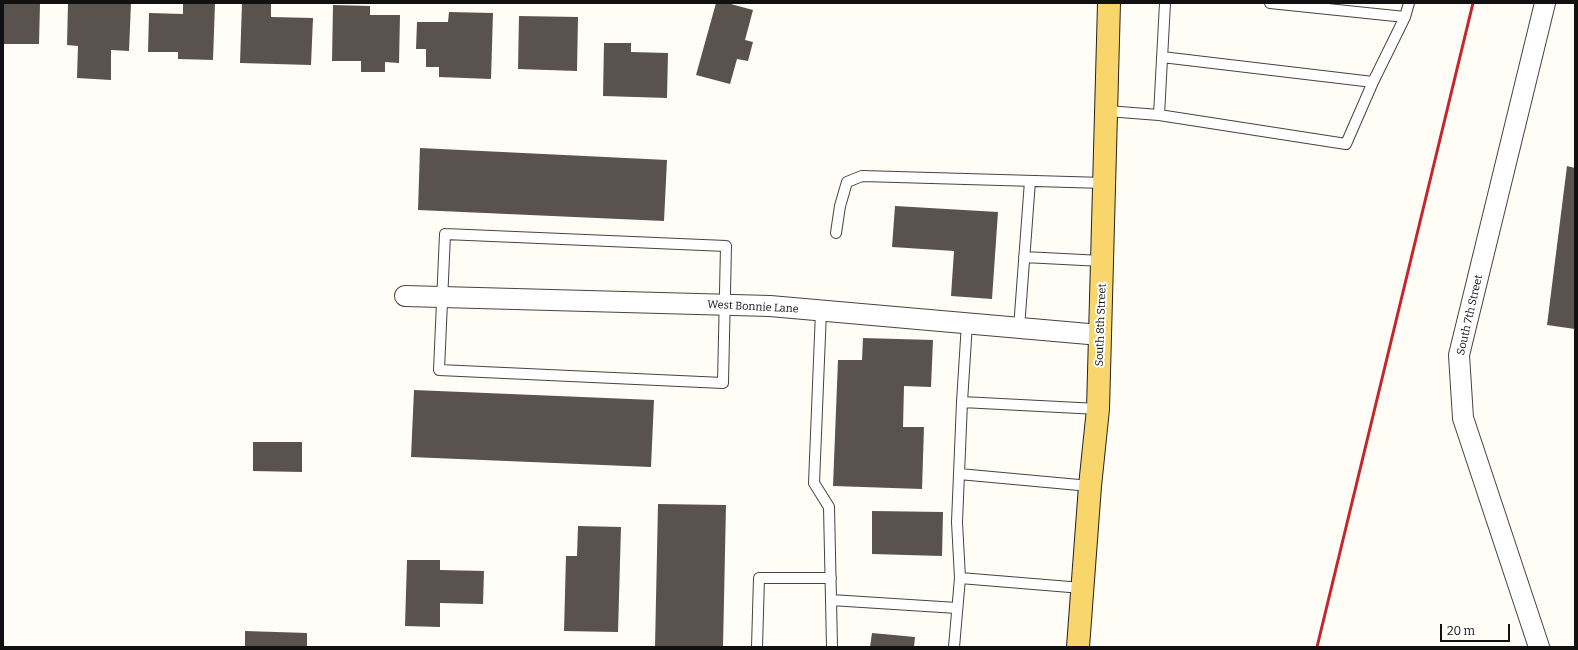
<!DOCTYPE html>
<style>
body{margin:0}
#map{position:relative;width:1578px;height:650px;overflow:hidden;background:#fffdf5;font-family:Bitter,serif}
canvas{display:block}
.frame{position:absolute;inset:0;border:4px solid #111;pointer-events:none}
.scale{position:absolute;left:1440px;top:624px;width:70px;height:18px;box-sizing:border-box;border:2px solid #111;border-top:0;padding-left:5px;font-size:12px;line-height:14px;white-space:nowrap;color:#111;-webkit-text-stroke:3px #fff;paint-order:stroke}
</style>
<div id="map">
<canvas width="1578" height="650"></canvas>
<div class="frame"></div>
<div class="scale">20 m</div>
</div>
<script>
const g = document.querySelector('canvas').getContext('2d');
g.lineJoin = 'round';
function fillPath(path, color) {
  g.fillStyle = color;
  g.fill(path, 'evenodd');
}
function shape(rows) {
  const path = new Path2D();
  for (const r of rows) {
    path.moveTo(r[0], r[1]);
    for (let i = 2; i < r.length; i += 2) path.lineTo(r[i], r[i + 1]);
  }
  return path;
}
function stroke(path, color, width, dash) {
  g.strokeStyle = color;
  g.lineWidth = width;
  g.lineCap = dash ? 'butt' : 'round';
  g.setLineDash(dash || []);
  g.stroke(path);
}
function drawText(font, color, halo, rows, align = 'center') {
  g.font = font + ' Bitter,serif';
  g.lineWidth = 4;
  g.setLineDash([]);
  g.textBaseline = 'middle';
  g.strokeStyle = halo;
  g.fillStyle = color;
  for (const [text, x, y, turn = 0] of rows) {
    g.save();
    g.translate(x, y);
    g.rotate((+turn || 0) * Math.PI / 180);
    g.textAlign = isNaN(turn) ? turn : align;
    if (halo) g.strokeText(text, 0, 0);
    g.fillText(text, 0, 0);
    g.restore();
  }
}
const building = shape([
 [68,3,131,3,129,51,111,50,111,80,77,78,78,46,67,45],
 [183,3,215,3,213,60,178,59,178,52,148,52,149,13,183,14],
 [242,3,271,3,271,17,313,18,311,65,240,63],
 [716,3,727,3,753,10,745,40,753,42,748,61,737,59,730,84,696,75],
 [3,4,40,4,39,44,3,44],
 [333,5,370,6,370,15,400,15,399,63,385,62,385,72,361,72,361,61,332,61],
 [449,12,493,13,491,79,439,77,439,67,426,67,426,49,416,49,417,22,448,22],
 [519,16,578,17,577,71,518,69],
 [604,43,631,43,631,52,668,53,667,98,603,96],
 [420,148,667,160,664,221,418,210],
 [1567,166,1575,168,1575,329,1547,325],
 [895,206,998,212,992,299,951,296,954,251,892,247],
 [863,338,933,340,931,387,904,386,903,427,924,427,922,489,833,486,838,360,862,360],
 [414,390,654,400,651,467,411,457],
 [253,442,302,442,302,472,253,471],
 [658,504,726,505,723,647,655,647],
 [872,511,943,512,942,556,872,554],
 [578,526,621,527,618,632,564,631,566,556,577,556],
 [407,560,440,560,440,570,484,571,483,604,440,603,440,627,405,626],
 [245,631,307,633,307,647,245,647],
 [872,633,915,637,914,647,870,647]
]);
const service = shape([
 [1270,3,1405,17],
 [1162,57,1373,82],
 [1107,111,1159,115,1346,144,1373,82,1405,17,1409,3],
 [1159,115,1165,3],
 [836,233,840,206,847,182,862,176,1104,183],
 [445,234,726,246,723,383,439,370,445,234],
 [1024,257,1102,261],
 [821,311,814,483,829,507,831,600,957,608],
 [967,323,962,402,1098,409],
 [1019,328,1030,181],
 [962,402,959,474,1090,486],
 [959,474,957,522,960,578],
 [831,600,832,647],
 [757,647,759,578,831,578],
 [954,647,960,578,1082,588]
]);
const minor = shape([
 [405,296,770,306,1100,335],
 [1539,647,1463,418,1459,355,1545,3]
]);
const primary = shape([
 [1078,647,1090,486,1098,409,1109,3]
]);
const rail = shape([
 [1317,647,1473,3]
]);
const streetNames = [
 ["West Bonnie Lane",753,307,3],
 ["South 7th Street",1470,315,-77],
 ["South 8th Street",1101,325,-88]
];
fillPath(building, '#5a524d');
stroke(service, '#444', 12);
stroke(minor, '#444', 22);
stroke(primary, '#222', 24);
stroke(service, '#fff', 10);
stroke(minor, '#fff', 20);
stroke(primary, '#f9d66b', 22);
stroke(rail, '#c4262e', 3);
drawText('11px', '#111', '#fff', streetNames);
</script>
